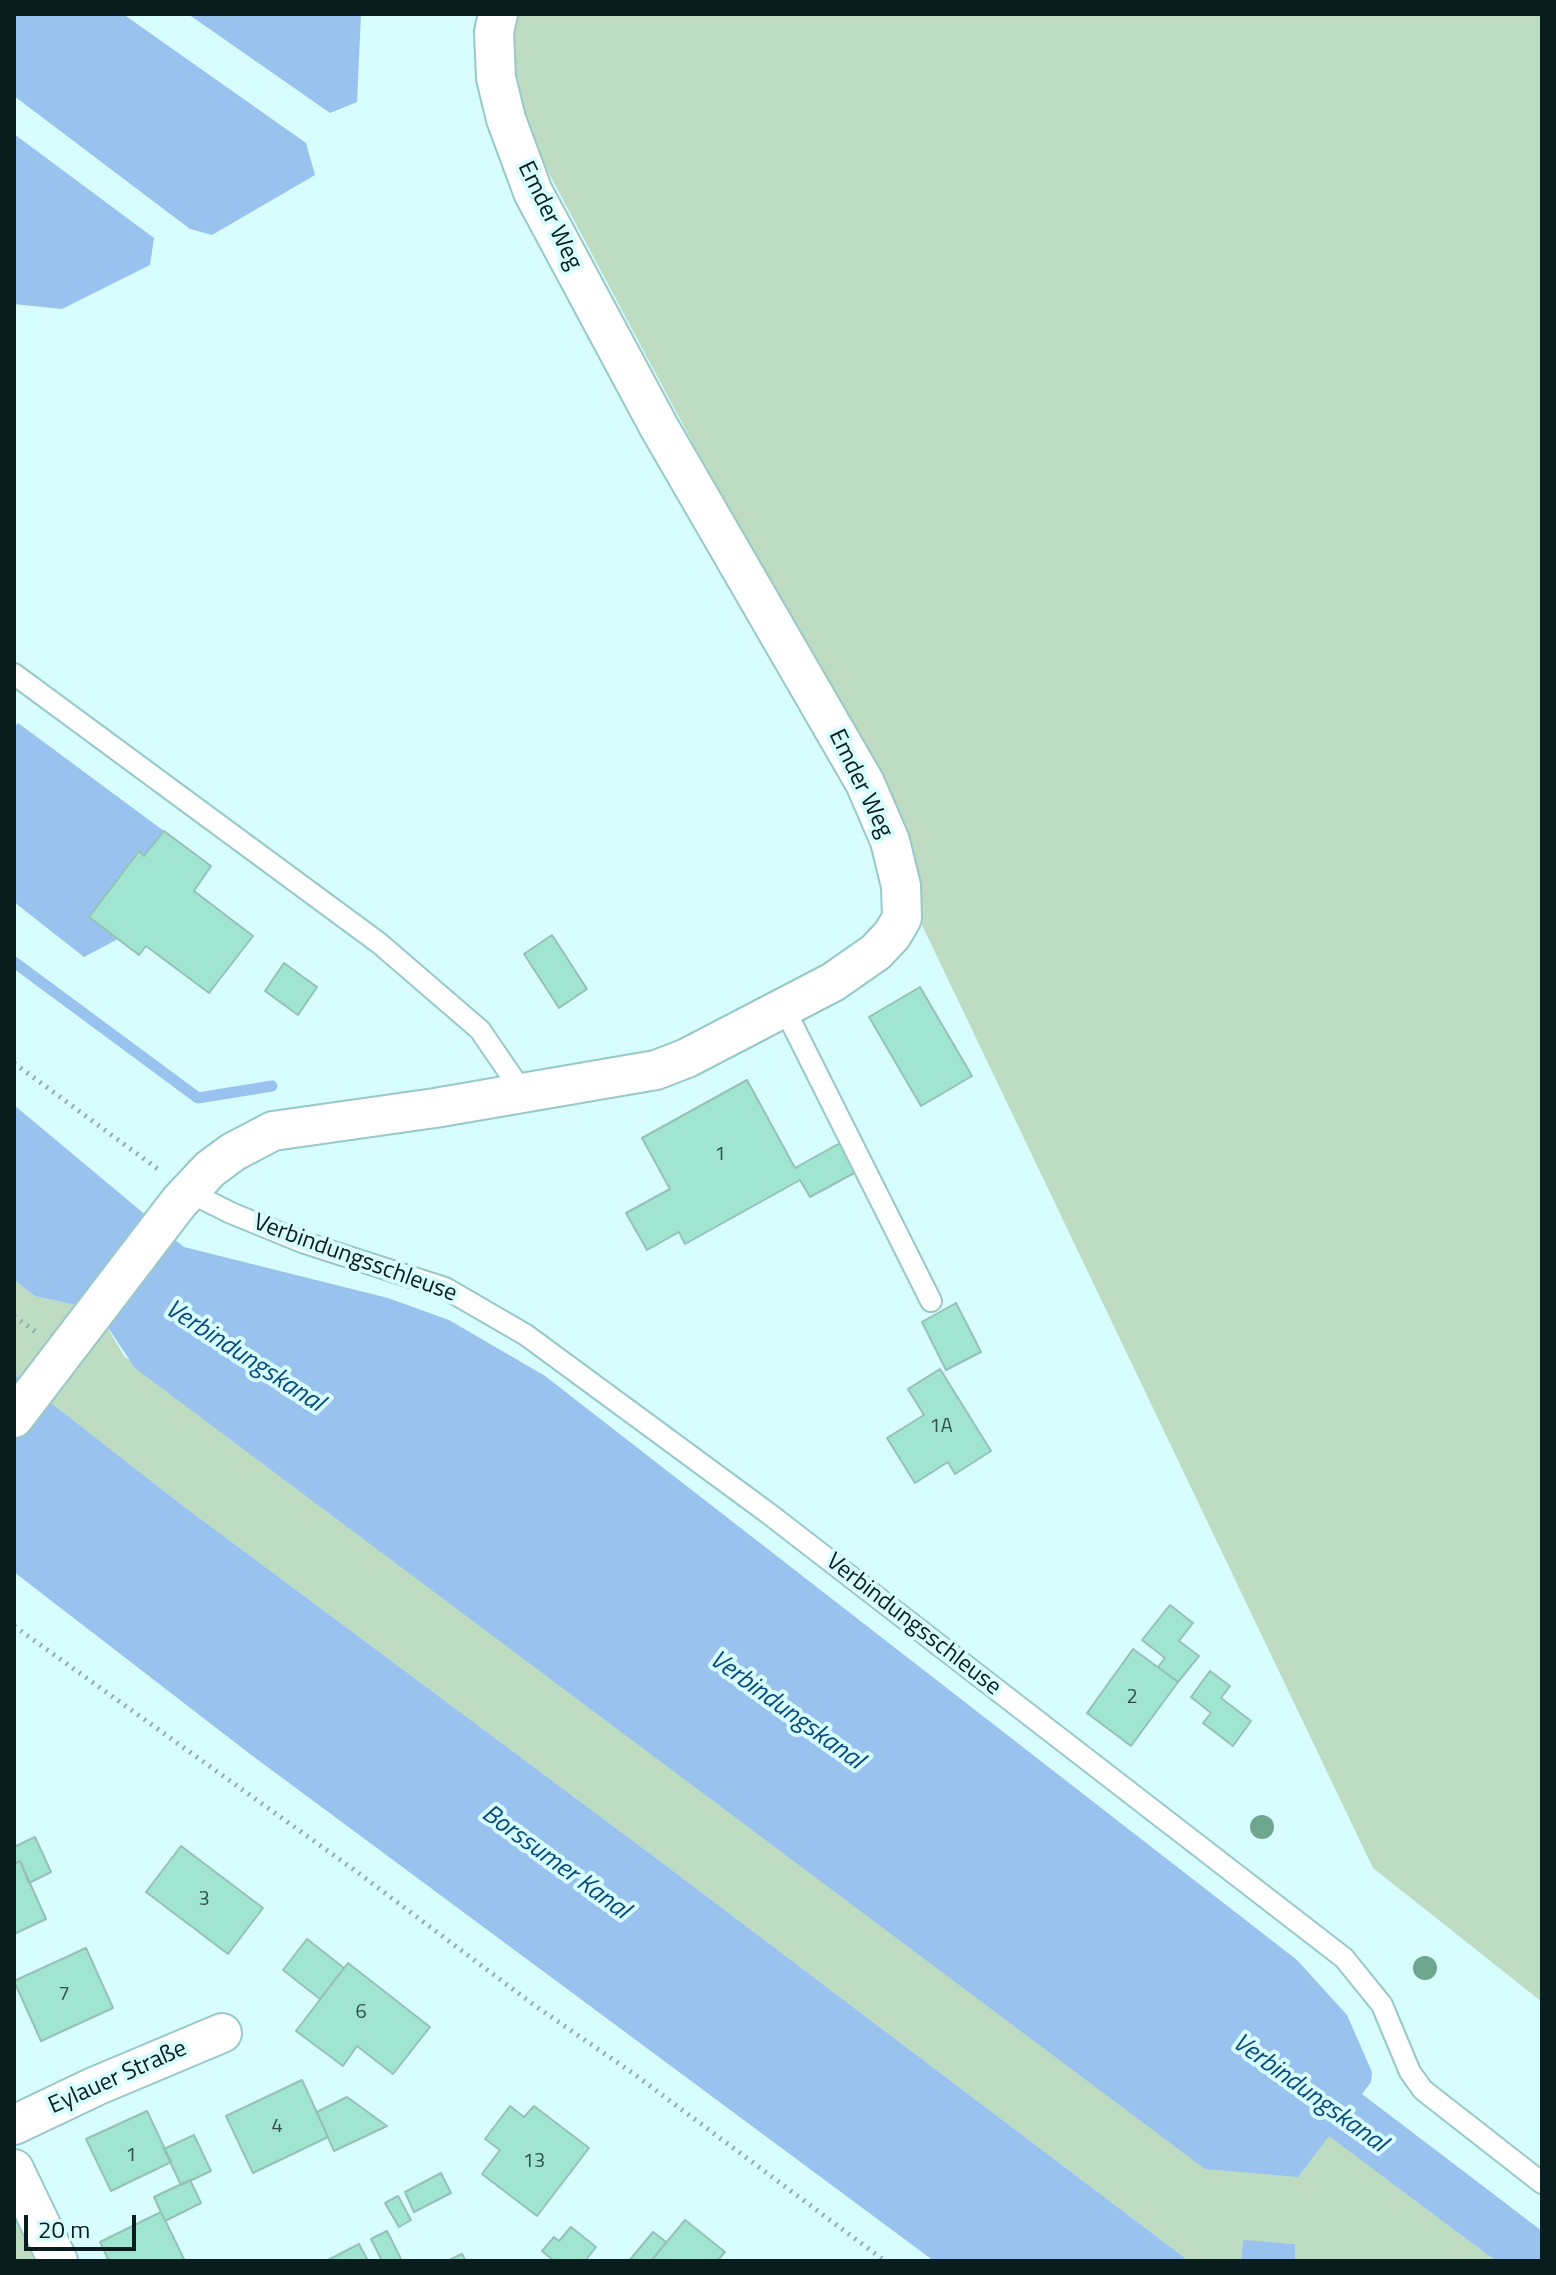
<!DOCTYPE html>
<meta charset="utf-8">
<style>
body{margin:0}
#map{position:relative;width:1556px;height:2275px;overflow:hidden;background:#d7fdff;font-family:"Titillium Web",sans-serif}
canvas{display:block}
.frame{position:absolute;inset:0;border:16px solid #0a1d1e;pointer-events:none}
.scale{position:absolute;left:24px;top:2215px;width:112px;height:36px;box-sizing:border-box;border:4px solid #0a1d1e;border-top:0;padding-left:10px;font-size:24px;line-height:28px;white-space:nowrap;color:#0a1d1e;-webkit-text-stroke:6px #d7fdff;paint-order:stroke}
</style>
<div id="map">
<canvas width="1556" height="2275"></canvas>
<div class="frame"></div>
<div class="scale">20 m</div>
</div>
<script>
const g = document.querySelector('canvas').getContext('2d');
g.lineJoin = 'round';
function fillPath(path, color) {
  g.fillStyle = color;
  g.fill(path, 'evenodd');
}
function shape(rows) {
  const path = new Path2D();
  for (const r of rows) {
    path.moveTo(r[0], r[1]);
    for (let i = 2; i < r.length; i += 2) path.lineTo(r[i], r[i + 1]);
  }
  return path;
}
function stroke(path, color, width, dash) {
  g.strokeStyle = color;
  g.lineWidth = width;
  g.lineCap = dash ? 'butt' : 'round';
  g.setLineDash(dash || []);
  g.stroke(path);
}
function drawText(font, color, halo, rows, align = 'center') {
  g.font = font + ' "Titillium Web",sans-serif';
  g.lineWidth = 8;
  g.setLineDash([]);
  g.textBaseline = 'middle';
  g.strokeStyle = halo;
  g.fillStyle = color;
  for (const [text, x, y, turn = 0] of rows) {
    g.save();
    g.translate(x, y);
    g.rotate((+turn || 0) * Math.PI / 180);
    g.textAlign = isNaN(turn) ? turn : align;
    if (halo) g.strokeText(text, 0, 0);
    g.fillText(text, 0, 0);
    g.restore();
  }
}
const green = shape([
 [518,14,1542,14,1542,2002,1373,1868,921,923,907,845,520,119,512,48],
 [14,1280,35,1296,85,1307,103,1320,124,1356,955,1981,1329,2135,1496,2261,1295,2261,1295,2244,1243,2241,1241,2261,1189,2261,656,1858,182,1505,14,1374],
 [14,2169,58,2261,14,2261]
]);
const water = shape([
 [14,14,123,14,306,143,315,175,212,235,190,229,14,96],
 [188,14,361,14,357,102,330,113],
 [14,134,154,238,150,265,62,309,14,304],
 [18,723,164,831,144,856,138,851,89,917,118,939,84,957,14,902,14,728],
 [14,1105,184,1247,388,1298,449,1320,545,1376,1297,1960,1347,2015,1372,2072,1371,2082,1362,2094,1542,2231,1542,2261,1496,2261,1329,2136,1298,2177,1205,2169,135,1368,103,1320,85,1307,35,1296,14,1280],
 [14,1374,182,1505,656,1858,1189,2261,934,2261,250,1754,14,1572],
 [1243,2240,1295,2244,1295,2261,1241,2261]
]);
const stream = shape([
 [14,962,198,1098,272,1086]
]);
const building = shape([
 [164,831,211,866,194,891,253,936,209,993,146,946,139,955,89,917,139,851,144,856,164,831],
 [552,935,587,989,559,1008,524,954,552,935],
 [284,963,317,987,298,1015,265,991,284,963],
 [920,987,972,1076,921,1106,869,1017,920,987],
 [747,1080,795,1168,840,1143,856,1172,810,1197,800,1180,685,1244,679,1232,647,1250,626,1213,670,1189,642,1138,747,1080],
 [956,1303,981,1352,946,1370,922,1322,956,1303],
 [940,1369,991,1451,955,1474,948,1462,915,1483,887,1438,924,1415,908,1389,940,1369],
 [1170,1605,1193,1623,1179,1641,1199,1656,1178,1682,1158,1667,1165,1658,1142,1640,1170,1605],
 [1133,1649,1178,1682,1131,1746,1087,1713,1133,1649],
 [1210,1671,1230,1686,1221,1698,1251,1721,1233,1746,1203,1723,1211,1713,1191,1697,1210,1671],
 [35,1837,51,1872,29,1883,20,1861,14,1864,14,1847,35,1837],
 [181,1846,263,1908,228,1954,146,1892,181,1846],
 [20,1861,46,1919,14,1934,14,1864,20,1861],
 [307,1939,344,1968,320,1999,283,1970,307,1939],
 [86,1948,113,2008,41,2041,14,1981,86,1948],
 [348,1963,430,2027,393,2074,357,2046,343,2066,296,2031,348,1963],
 [302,2080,328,2137,253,2173,226,2116,302,2080],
 [347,2097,387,2126,334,2151,317,2112,347,2097],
 [510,2106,524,2117,534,2106,589,2148,537,2216,482,2174,500,2150,485,2139,510,2106],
 [147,2111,171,2162,111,2191,86,2139,147,2111],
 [194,2135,211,2171,181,2185,164,2149,194,2135],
 [441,2173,451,2193,414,2212,405,2192,441,2173],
 [190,2180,201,2203,165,2221,154,2197,190,2180],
 [398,2196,411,2220,399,2227,385,2203,398,2196],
 [161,2212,185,2261,109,2261,100,2242,161,2212],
 [685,2220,725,2252,717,2261,651,2261,685,2220],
 [571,2227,596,2247,585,2261,554,2261,542,2251,554,2237,559,2241,571,2227],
 [387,2231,402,2261,382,2261,371,2239,387,2231],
 [653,2232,666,2242,651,2261,629,2261,653,2232],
 [359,2244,368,2261,326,2261,359,2244],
 [462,2254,466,2261,447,2261,462,2254]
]);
const path = shape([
 [14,1063,159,1170],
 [14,1316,36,1332],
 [14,1626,353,1869,534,2005,634,2074,885,2261]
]);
const service = shape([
 [14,674,379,943,480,1030,523,1093],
 [784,1008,931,1301],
 [189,1192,231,1213,302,1242,445,1288,526,1335,768,1513,1344,1958,1382,2005,1410,2072,1423,2090,1542,2183]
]);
const minor = shape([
 [14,1418,179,1202,210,1169,233,1152,273,1131,435,1108,656,1070,687,1058,833,982,876,952,892,935,902,918,901,886,890,841,865,783,659,427,533,192,506,119,496,78,494,32,498,14],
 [14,2125,96,2086,222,2033],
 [14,2169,58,2261]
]);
const trees = [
 [1262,1827],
 [1425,1968]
];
const numberNames = [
 ["1",720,1155],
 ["1A",941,1427],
 ["2",1132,1698],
 ["3",204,1900],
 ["7",64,1995],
 ["6",361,2013],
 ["4",277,2127],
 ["1",131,2156],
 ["13",534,2162]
];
const streetNames = [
 ["Emder Weg",549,216,64],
 ["Emder Weg",860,784,64],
 ["Verbindungsschleuse",355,1259,20],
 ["Verbindungsschleuse",913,1625,38],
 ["Eylauer Straße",118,2078,-24]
];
const waterNames = [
 ["Verbindungskanal",244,1357,33],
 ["Verbindungskanal",786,1711,36],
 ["Borssumer Kanal",555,1863,36],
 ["Verbindungskanal",1309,2094,36]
];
fillPath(green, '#bddcc2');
fillPath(water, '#99c3ee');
stroke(stream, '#99c3ee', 11);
fillPath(building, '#a0e5d1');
stroke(building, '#96c1b4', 2);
stroke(service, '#99c8c9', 24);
stroke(minor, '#99c8c9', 42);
stroke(path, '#8cacad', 5, [2, 6]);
stroke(service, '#fff', 20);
stroke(minor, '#fff', 38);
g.fillStyle = '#6da68c';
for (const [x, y] of trees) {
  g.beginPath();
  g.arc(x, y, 12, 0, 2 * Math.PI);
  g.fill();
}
drawText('20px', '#304f4b', null, numberNames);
drawText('24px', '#0a1d1e', '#d7fdff', streetNames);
drawText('italic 26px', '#084a7d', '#d7fdff', waterNames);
</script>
